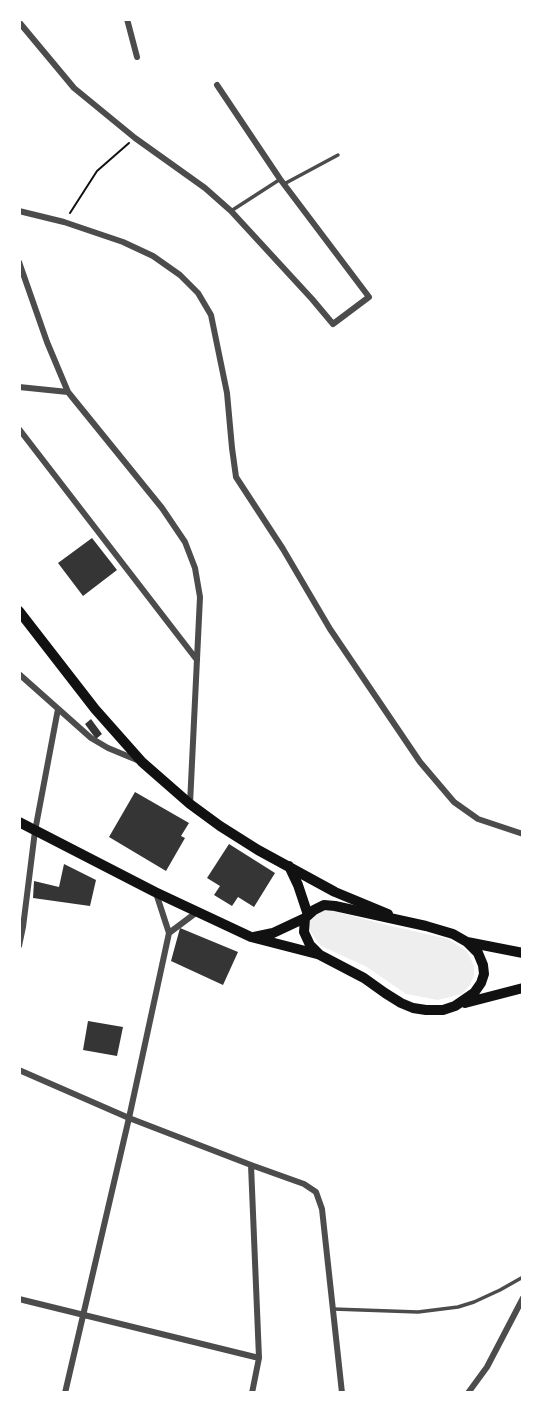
<!DOCTYPE html>
<style>
body{margin:0}
#map{position:relative;width:542px;height:1412px;overflow:hidden;background:#fff;font-family:"Open Sans",sans-serif}
canvas{display:block}
.frame{position:absolute;inset:0;border:21px solid #fff;pointer-events:none}
</style>
<div id="map">
<canvas width="542" height="1412"></canvas>
<div class="frame"></div>
</div>
<script>
const g = document.querySelector('canvas').getContext('2d');
g.lineJoin = 'round';
function fillPath(path, color) {
  g.fillStyle = color;
  g.fill(path, 'evenodd');
}
function shape(rows) {
  const path = new Path2D();
  for (const r of rows) {
    path.moveTo(r[0], r[1]);
    for (let i = 2; i < r.length; i += 2) path.lineTo(r[i], r[i + 1]);
  }
  return path;
}
function stroke(path, color, width, dash) {
  g.strokeStyle = color;
  g.lineWidth = width;
  g.lineCap = dash ? 'butt' : 'round';
  g.setLineDash(dash || []);
  g.stroke(path);
}
const green = shape([
 [329,910,391,926,448,939,467,951,474,966,474,975,470,985,462,994,438,1000,406,994,367,967,321,946,310,931,308,922,315,913]
]);
const building = shape([
 [92,538,117,570,83,596,58,563],
 [91,719,102,734,96,739,85,724],
 [135,792,189,823,181,836,185,838,166,871,109,837],
 [229,844,275,873,254,907,238,897,232,906,214,895,220,886,207,878],
 [64,864,96,880,90,906,33,898,34,881,59,887],
 [180,928,238,952,223,985,171,961],
 [88,1021,123,1027,117,1056,83,1050]
]);
const path = shape([
 [70,213,97,171,129,143]
]);
const service = shape([
 [284,184,338,155],
 [231,211,279,180],
 [333,1309,418,1312,458,1307,474,1302,500,1290,523,1277]
]);
const minor = shape([
 [127,19,137,57],
 [19,22,74,88,135,138,205,188,231,211,312,299,333,324,369,297,280,179,217,85],
 [19,211,64,222,123,242,153,256,180,275,198,293,211,315,227,393,232,448,236,477,283,549,330,629,420,762,454,802,478,819,523,834],
 [19,262,47,342,68,392],
 [19,387,68,392,162,508,185,542,195,568,200,597,190,804],
 [19,429,197,660],
 [19,674,91,738,108,748,137,760],
 [169,933,197,912],
 [19,946,23,927,35,831,58,709],
 [19,1070,129,1118,251,1165,304,1184,316,1192,322,1209,342,1393],
 [251,1165,259,1358,252,1393],
 [19,1299,259,1358],
 [65,1393,129,1118,169,933,156,893],
 [468,1393,487,1367,523,1298]
]);
const secondary = shape([
 [19,611,95,709,142,762,190,804,220,826,258,850,335,892,388,914],
 [289,866,298,885,308,915]
]);
const trunk = shape([
 [19,822,155,892,251,937,317,954],
 [254,937,273,933,305,918],
 [467,942,478,953,483,965,484,974,481,983,474,993,455,1006,443,1010,426,1010,413,1008,401,1003,385,993,364,978,320,955,310,945,304,932,305,918,314,910,324,905,335,906,426,926,453,934,467,942,523,953],
 [465,1003,523,988]
]);
fillPath(green, '#eee');
fillPath(building, '#353535');
stroke(path, '#111', 2);
stroke(service, '#4c4c4c', 3.5);
stroke(minor, '#4c4c4c', 6);
stroke(secondary, '#111', 10);
stroke(trunk, '#111', 10);
</script>
